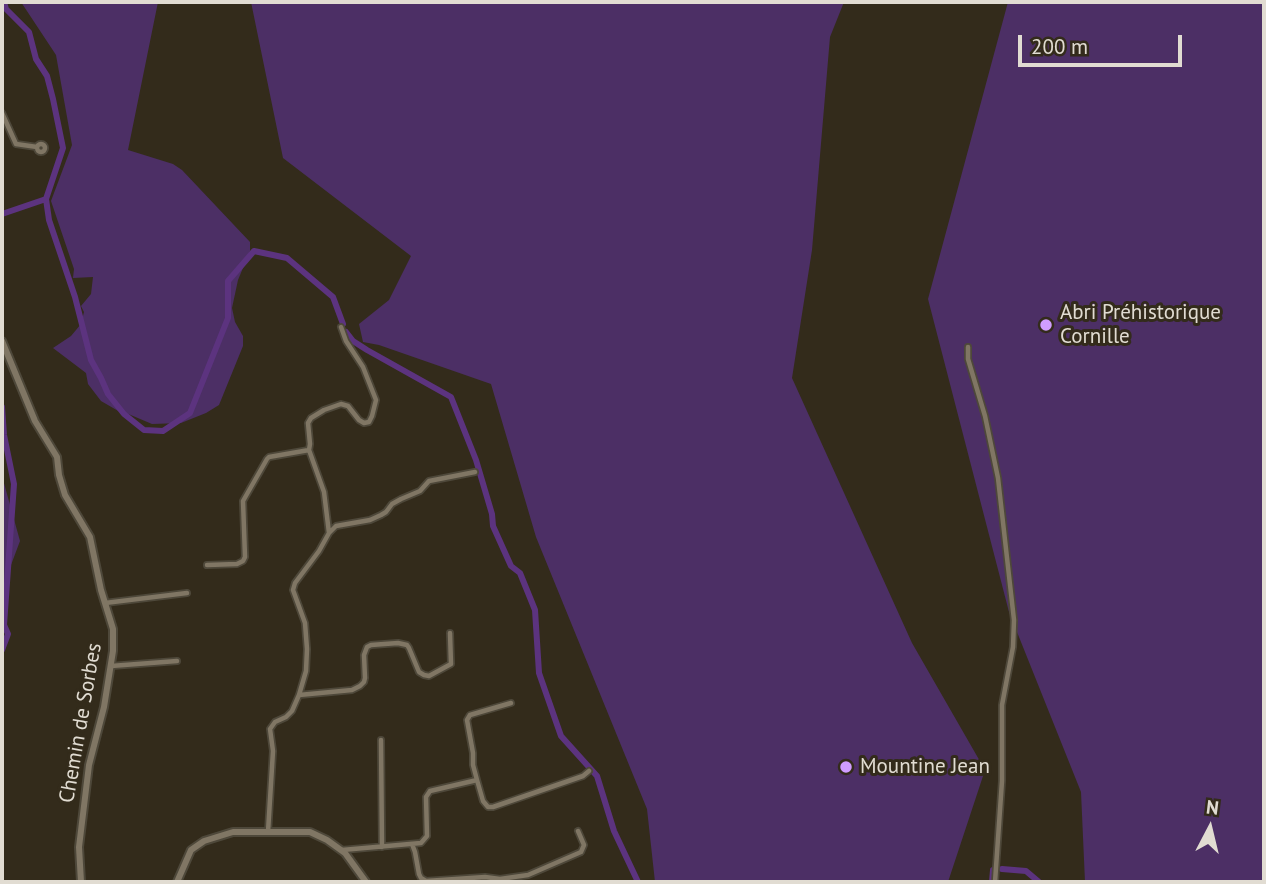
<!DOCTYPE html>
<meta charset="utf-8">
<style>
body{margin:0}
#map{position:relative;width:1266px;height:884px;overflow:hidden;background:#332b1b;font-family:"PT Sans",sans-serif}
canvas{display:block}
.frame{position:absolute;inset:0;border:4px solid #e1dcd2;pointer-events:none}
.north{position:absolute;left:1175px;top:793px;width:70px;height:70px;-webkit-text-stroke:5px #332b1b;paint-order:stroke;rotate:7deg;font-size:19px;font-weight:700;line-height:28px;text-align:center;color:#e1dcd2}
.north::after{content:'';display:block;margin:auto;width:24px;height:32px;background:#e1dcd2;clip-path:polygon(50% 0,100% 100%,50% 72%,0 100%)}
.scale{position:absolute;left:1018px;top:35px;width:164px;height:32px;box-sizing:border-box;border:4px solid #e1dcd2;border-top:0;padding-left:9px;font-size:21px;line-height:24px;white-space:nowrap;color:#e1dcd2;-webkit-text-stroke:5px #332b1b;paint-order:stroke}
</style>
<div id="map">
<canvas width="1266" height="884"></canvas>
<div class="frame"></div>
<div class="north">N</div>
<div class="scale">200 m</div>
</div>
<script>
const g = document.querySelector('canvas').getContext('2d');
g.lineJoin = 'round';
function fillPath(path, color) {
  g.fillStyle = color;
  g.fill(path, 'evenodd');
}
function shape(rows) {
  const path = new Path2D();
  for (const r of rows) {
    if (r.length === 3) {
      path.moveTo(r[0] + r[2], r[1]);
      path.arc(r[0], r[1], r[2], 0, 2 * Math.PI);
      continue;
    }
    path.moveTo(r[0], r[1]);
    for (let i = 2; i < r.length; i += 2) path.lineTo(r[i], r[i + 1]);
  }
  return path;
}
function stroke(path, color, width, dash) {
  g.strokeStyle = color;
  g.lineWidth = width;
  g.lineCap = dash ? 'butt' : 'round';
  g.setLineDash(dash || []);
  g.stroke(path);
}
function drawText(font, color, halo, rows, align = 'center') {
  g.font = font + ' "PT Sans",sans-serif';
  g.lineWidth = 6;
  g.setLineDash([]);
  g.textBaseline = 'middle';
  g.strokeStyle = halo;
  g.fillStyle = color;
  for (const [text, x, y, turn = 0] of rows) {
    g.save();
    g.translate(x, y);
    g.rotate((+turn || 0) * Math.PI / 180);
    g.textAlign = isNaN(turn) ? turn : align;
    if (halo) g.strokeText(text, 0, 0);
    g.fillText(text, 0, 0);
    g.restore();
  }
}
const green = shape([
 [21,2,158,2,128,150,173,164,182,170,250,242,250,251,238,280,232,308,235,322,243,336,243,346,219,405,206,413,181,423,152,424,126,413,120,412,101,401,88,384,86,373,53,348,71,336,81,324,84,312,81,306,91,294,93,277,73,278,74,269,51,201,72,145,56,55],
 [251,2,844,2,830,37,812,250,792,378,912,643,985,770,948,882,655,882,647,809,536,537,491,384,379,345,363,342,359,324,389,300,411,256,283,158],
 [1008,2,1264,2,1264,882,1085,882,1081,792,1009,612,928,299],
 [2,476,20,541,2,589]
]);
const canal = shape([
 [4,2,6,9,29,32,36,59,47,76,53,99,63,148,46,199],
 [2,214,46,199,49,220,75,297,91,360,101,378,108,394,124,414,144,430,163,431,190,413,228,318,228,281,254,251,287,258,333,297,343,324],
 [346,332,353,341,367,350,451,397,476,460,492,514,493,526,511,566,520,573,535,610,539,673,561,736,597,776,614,831,638,882],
 [2,407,4,435,14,484,4,625,8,634,2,650],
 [1002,869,1026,871,1039,882],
 [992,882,993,870]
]);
const minor = shape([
 [2,113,16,144,37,147],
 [41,148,4],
 [968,347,968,359,985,416,998,478,1014,620,1013,647,1002,705,1002,781,995,882],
 [329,533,336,526,370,520,381,515,386,512,392,504,401,499,420,491,429,481,475,472],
 [207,565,237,564,243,561,245,557,243,501,267,459,269,457,309,450],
 [105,603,187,593],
 [111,666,177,661],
 [299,695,352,690,360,686,364,682,365,678,364,655,367,647,371,645,398,643,407,645,409,648,419,672,424,675,429,676,451,664,450,633],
 [381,740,382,847],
 [477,780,473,765,473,753,467,720,470,715,511,703],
 [268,832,273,751,270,729,275,722,286,717,292,711,299,695,306,671,307,649,305,623,293,590,295,583,319,551,329,533,324,492,309,450,310,444,308,423,311,418,324,410,341,404,348,406,359,420,364,423,369,422,372,416,376,400,363,367,346,341,341,327],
 [412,844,415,852,419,874,421,878,426,881,485,877,500,879,528,875,581,852,584,845,578,831],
 [342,850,421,843,427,836,426,797,430,791,477,780,483,801,488,807,493,807,583,776,589,771]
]);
const tertiary = shape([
 [2,341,35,421,57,457,59,475,65,495,90,537,101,590,113,629,113,651,104,707,89,765,79,847,81,882],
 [177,882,191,850,204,841,233,832,310,832,327,840,345,853,366,882]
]);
const markers = [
 [1046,325,7,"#d09dff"],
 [846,767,7,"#d09dff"]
];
const poiNames = [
 ["Abri Préhistorique",1060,313],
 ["Cornille",1060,337],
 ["Mountine Jean",860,767]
];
const streetNames = [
 ["Chemin de Sorbes",81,723,-80]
];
fillPath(green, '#4c2f65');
stroke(canal, '#5c337f', 6);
stroke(minor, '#4e483a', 8);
stroke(tertiary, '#4e483a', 10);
stroke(minor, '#807664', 4.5);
stroke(tertiary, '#807664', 6);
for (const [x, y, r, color] of markers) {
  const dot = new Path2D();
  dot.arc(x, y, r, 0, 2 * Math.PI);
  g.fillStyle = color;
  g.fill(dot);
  stroke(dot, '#332b1b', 2.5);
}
drawText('21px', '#e1dcd2', '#332b1b', poiNames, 'left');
drawText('21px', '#e1dcd2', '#332b1b', streetNames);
</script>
